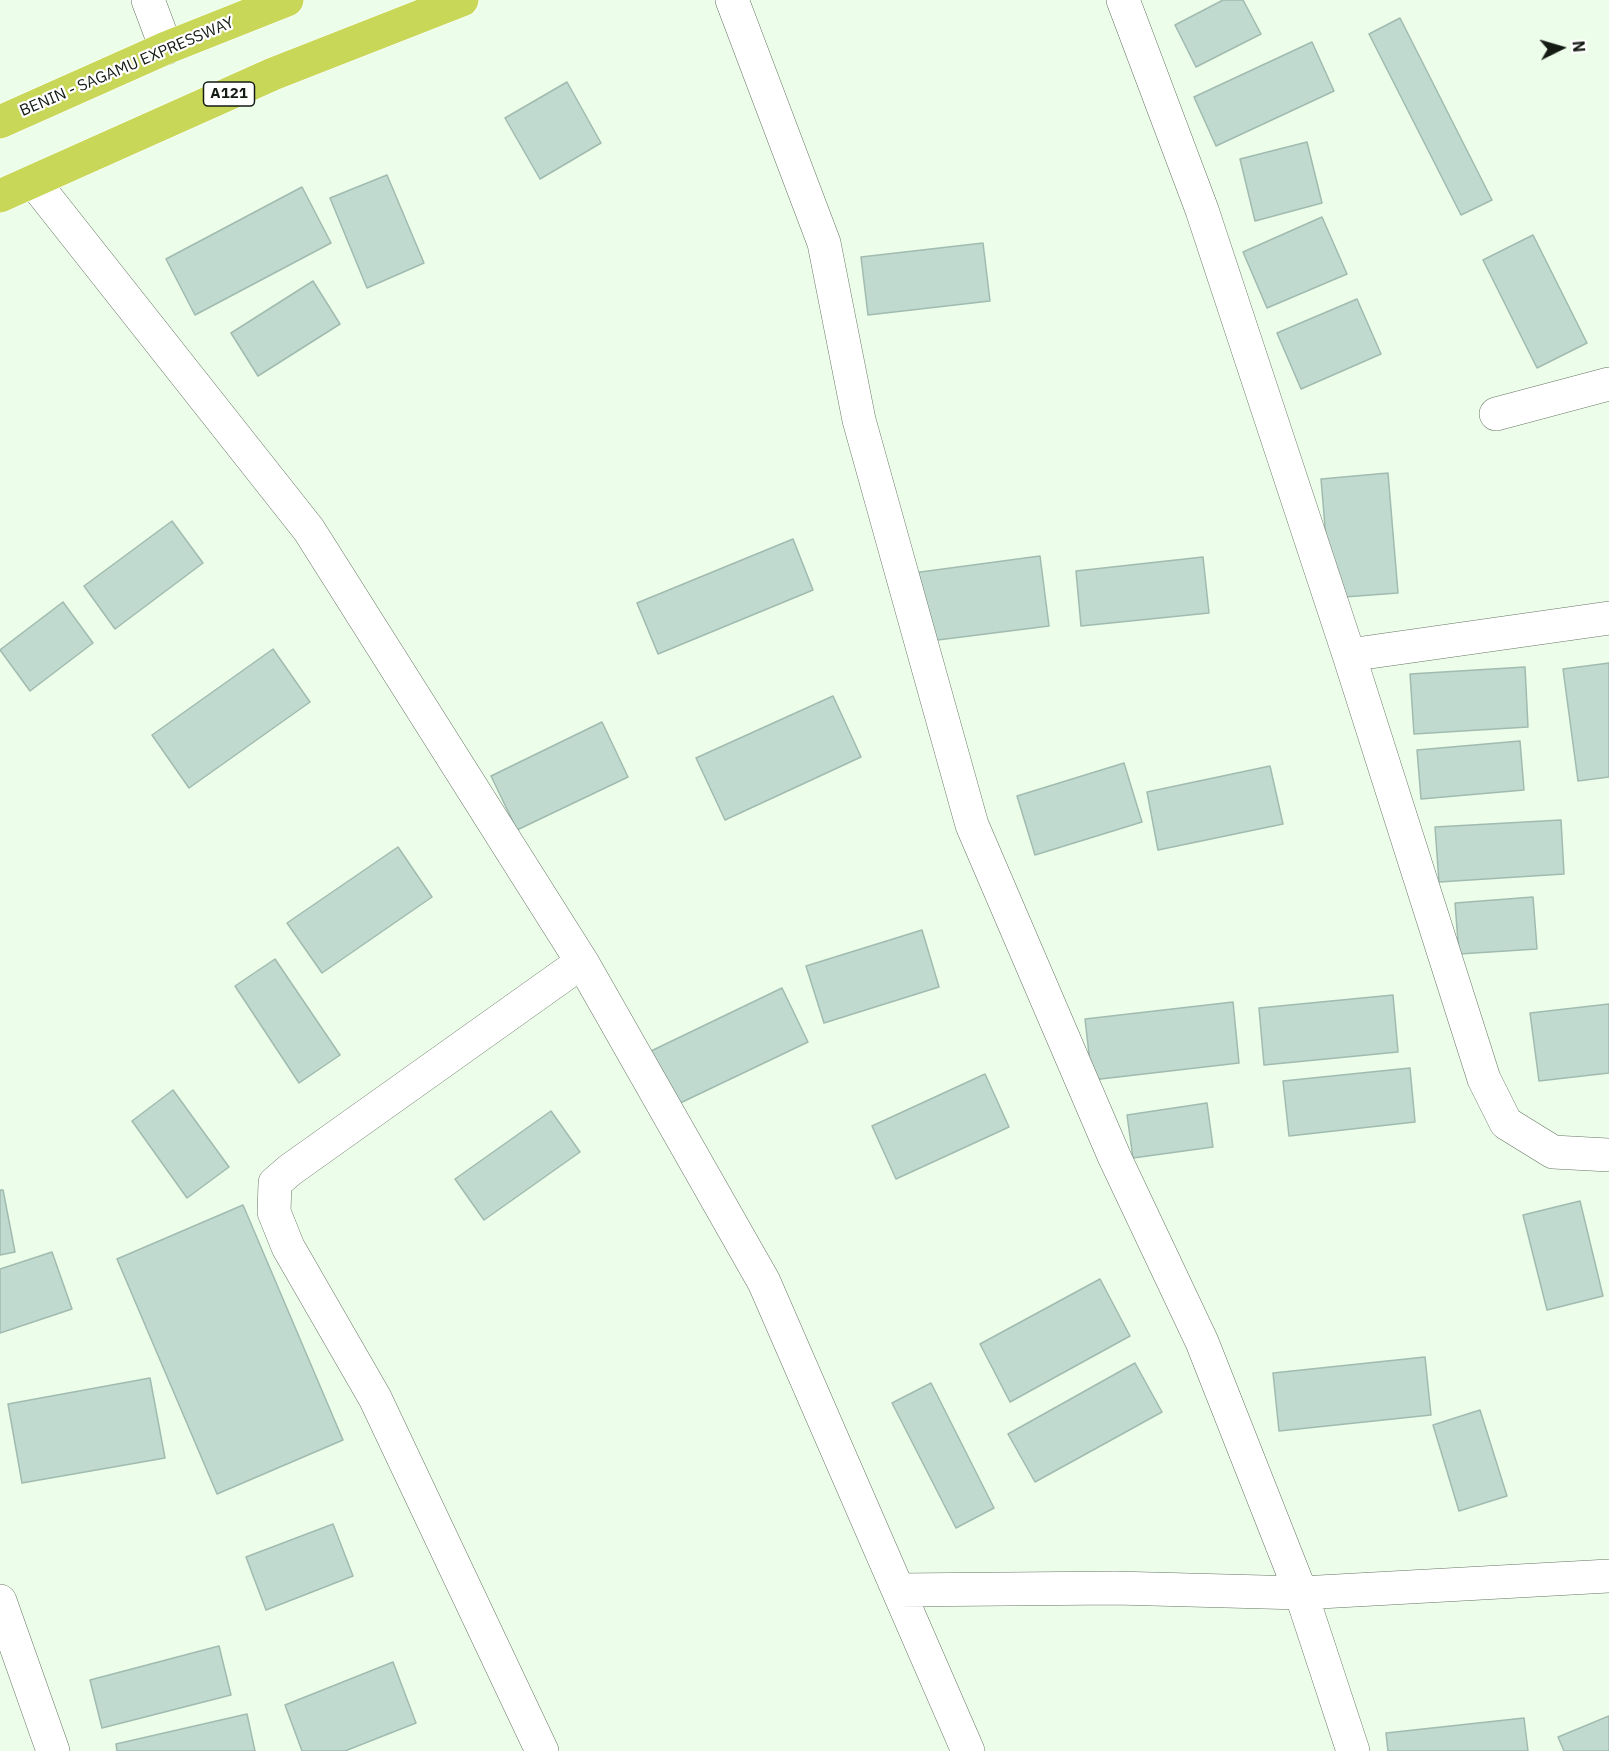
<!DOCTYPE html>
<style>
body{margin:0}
#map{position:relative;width:1609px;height:1751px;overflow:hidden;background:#ecfde9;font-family:"IBM Plex Sans",sans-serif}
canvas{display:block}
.north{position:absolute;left:1531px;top:18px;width:60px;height:60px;-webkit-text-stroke:4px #fff;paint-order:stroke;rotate:85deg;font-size:16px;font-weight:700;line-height:24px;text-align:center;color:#141b14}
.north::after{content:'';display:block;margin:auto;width:21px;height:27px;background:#141b14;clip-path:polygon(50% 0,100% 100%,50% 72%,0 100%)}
</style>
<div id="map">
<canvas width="1609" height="1751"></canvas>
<div class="north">N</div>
</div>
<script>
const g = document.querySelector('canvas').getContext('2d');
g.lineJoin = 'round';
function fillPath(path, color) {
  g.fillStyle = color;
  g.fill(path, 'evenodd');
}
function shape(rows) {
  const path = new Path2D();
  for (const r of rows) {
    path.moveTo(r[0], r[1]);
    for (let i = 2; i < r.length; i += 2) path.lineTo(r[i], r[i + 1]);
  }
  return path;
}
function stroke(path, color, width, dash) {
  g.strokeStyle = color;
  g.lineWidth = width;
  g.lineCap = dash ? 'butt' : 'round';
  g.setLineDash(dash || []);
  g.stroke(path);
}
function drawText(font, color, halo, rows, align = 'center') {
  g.font = font + ' "IBM Plex Sans",sans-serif';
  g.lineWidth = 4.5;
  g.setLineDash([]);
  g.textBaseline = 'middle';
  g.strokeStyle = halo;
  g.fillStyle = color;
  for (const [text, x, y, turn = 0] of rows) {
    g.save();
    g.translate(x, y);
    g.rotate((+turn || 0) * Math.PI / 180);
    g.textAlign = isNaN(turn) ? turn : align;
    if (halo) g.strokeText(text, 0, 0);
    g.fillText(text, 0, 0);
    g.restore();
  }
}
const building = shape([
 [1223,0,1243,0,1261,34,1196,67,1175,25,1223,0],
 [1400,18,1492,200,1461,215,1369,34,1400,18],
 [1312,42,1334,91,1216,146,1194,97,1312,42],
 [567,82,601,143,540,179,505,118,567,82],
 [1307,142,1322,203,1255,221,1240,159,1307,142],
 [387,175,424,263,367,288,330,198,387,175],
 [302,187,331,243,195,315,166,259,302,187],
 [1322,217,1347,274,1267,308,1243,252,1322,217],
 [1533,235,1587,343,1537,368,1483,260,1533,235],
 [983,243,990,301,868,315,861,257,983,243],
 [313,281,340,324,258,376,231,333,313,281],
 [1357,299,1381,354,1301,389,1277,333,1357,299],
 [1388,473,1398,593,1331,598,1321,479,1388,473],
 [172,521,203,563,115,629,84,586,172,521],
 [793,539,813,590,658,654,637,603,793,539],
 [1040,556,1049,626,922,642,913,573,1040,556],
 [1203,557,1209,613,1081,626,1076,571,1203,557],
 [63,602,93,643,30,691,0,650,63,602],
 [273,649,310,702,189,788,152,735,273,649],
 [1609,663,1609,777,1578,781,1563,669,1609,663],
 [1525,667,1528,727,1414,734,1410,674,1525,667],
 [833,696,861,757,725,820,696,758,833,696],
 [602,722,628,777,517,830,491,776,602,722],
 [1520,741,1524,790,1421,799,1417,750,1520,741],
 [1124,763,1142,822,1035,855,1017,796,1124,763],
 [1270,766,1283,824,1158,850,1147,792,1270,766],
 [1561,820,1564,874,1439,882,1435,827,1561,820],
 [398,847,432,897,322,973,287,923,398,847],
 [1533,897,1537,949,1459,954,1455,903,1533,897],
 [922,930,939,987,824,1023,806,966,922,930],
 [275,959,340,1055,299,1083,235,986,275,959],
 [782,988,808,1042,674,1106,649,1052,782,988],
 [1393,995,1398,1052,1264,1065,1259,1008,1393,995],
 [1233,1002,1239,1063,1092,1080,1085,1019,1233,1002],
 [1609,1004,1609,1073,1539,1081,1530,1013,1609,1004],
 [1410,1068,1415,1122,1289,1136,1283,1081,1410,1068],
 [985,1074,1009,1127,896,1179,872,1126,985,1074],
 [173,1090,229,1167,187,1198,132,1121,173,1090],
 [1207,1103,1213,1147,1133,1158,1127,1115,1207,1103],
 [551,1111,580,1152,484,1220,455,1179,551,1111],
 [0,1190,3,1190,15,1252,0,1255,0,1190],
 [1580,1201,1603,1296,1547,1310,1523,1215,1580,1201],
 [243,1205,343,1440,217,1494,117,1259,243,1205],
 [52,1252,72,1309,0,1333,0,1269,52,1252],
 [1100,1279,1130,1336,1010,1402,980,1344,1100,1279],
 [1425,1357,1431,1415,1279,1431,1273,1373,1425,1357],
 [1135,1363,1162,1412,1035,1482,1008,1434,1135,1363],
 [150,1378,165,1458,22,1483,8,1404,150,1378],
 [931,1383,994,1508,956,1528,892,1403,931,1383],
 [1480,1410,1507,1496,1459,1511,1433,1425,1480,1410],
 [333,1524,353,1576,266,1610,246,1557,333,1524],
 [219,1646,231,1695,102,1728,90,1680,219,1646],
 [393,1662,416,1723,345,1751,302,1751,285,1705,393,1662],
 [247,1714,255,1751,117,1751,116,1744,247,1714],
 [1609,1716,1609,1751,1564,1751,1558,1737,1609,1716],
 [1524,1718,1528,1751,1388,1751,1386,1733,1524,1718]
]);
const street = shape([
 [148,0,166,48],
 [732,0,824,243,859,420,972,825,1114,1156,1202,1342,1301,1593,1353,1751],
 [1123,0,1202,210,1349,655,1484,1079,1506,1123,1553,1152,1609,1155],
 [34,182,309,530,582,962,764,1282,968,1751],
 [1496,414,1609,384],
 [1349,655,1609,618],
 [898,1590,1115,1588,1301,1593,1609,1576],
 [0,1601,53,1751],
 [542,1751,375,1398,288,1247,274,1212,275,1183,290,1170,582,962]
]);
const highway = shape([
 [0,122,166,48,287,0],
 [0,196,273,74,462,0]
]);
const shields = [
 [229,94,51]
];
const shieldNames = [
 ["A121",229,94]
];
const streetNames = [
 ["BENIN - SAGAMU EXPRESSWAY",127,67,-23]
];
fillPath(building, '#c0dacf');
stroke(building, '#a1bbb0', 1.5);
stroke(street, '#677665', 34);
stroke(highway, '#fff', 34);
stroke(street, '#fff', 33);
stroke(highway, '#c8d758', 33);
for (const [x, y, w] of shields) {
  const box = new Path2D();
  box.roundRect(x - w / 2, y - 12, w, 24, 4.5);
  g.fillStyle = '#fff';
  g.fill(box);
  stroke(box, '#141b14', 1.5);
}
drawText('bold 15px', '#141b14', null, shieldNames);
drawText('16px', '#141b14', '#fff', streetNames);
</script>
